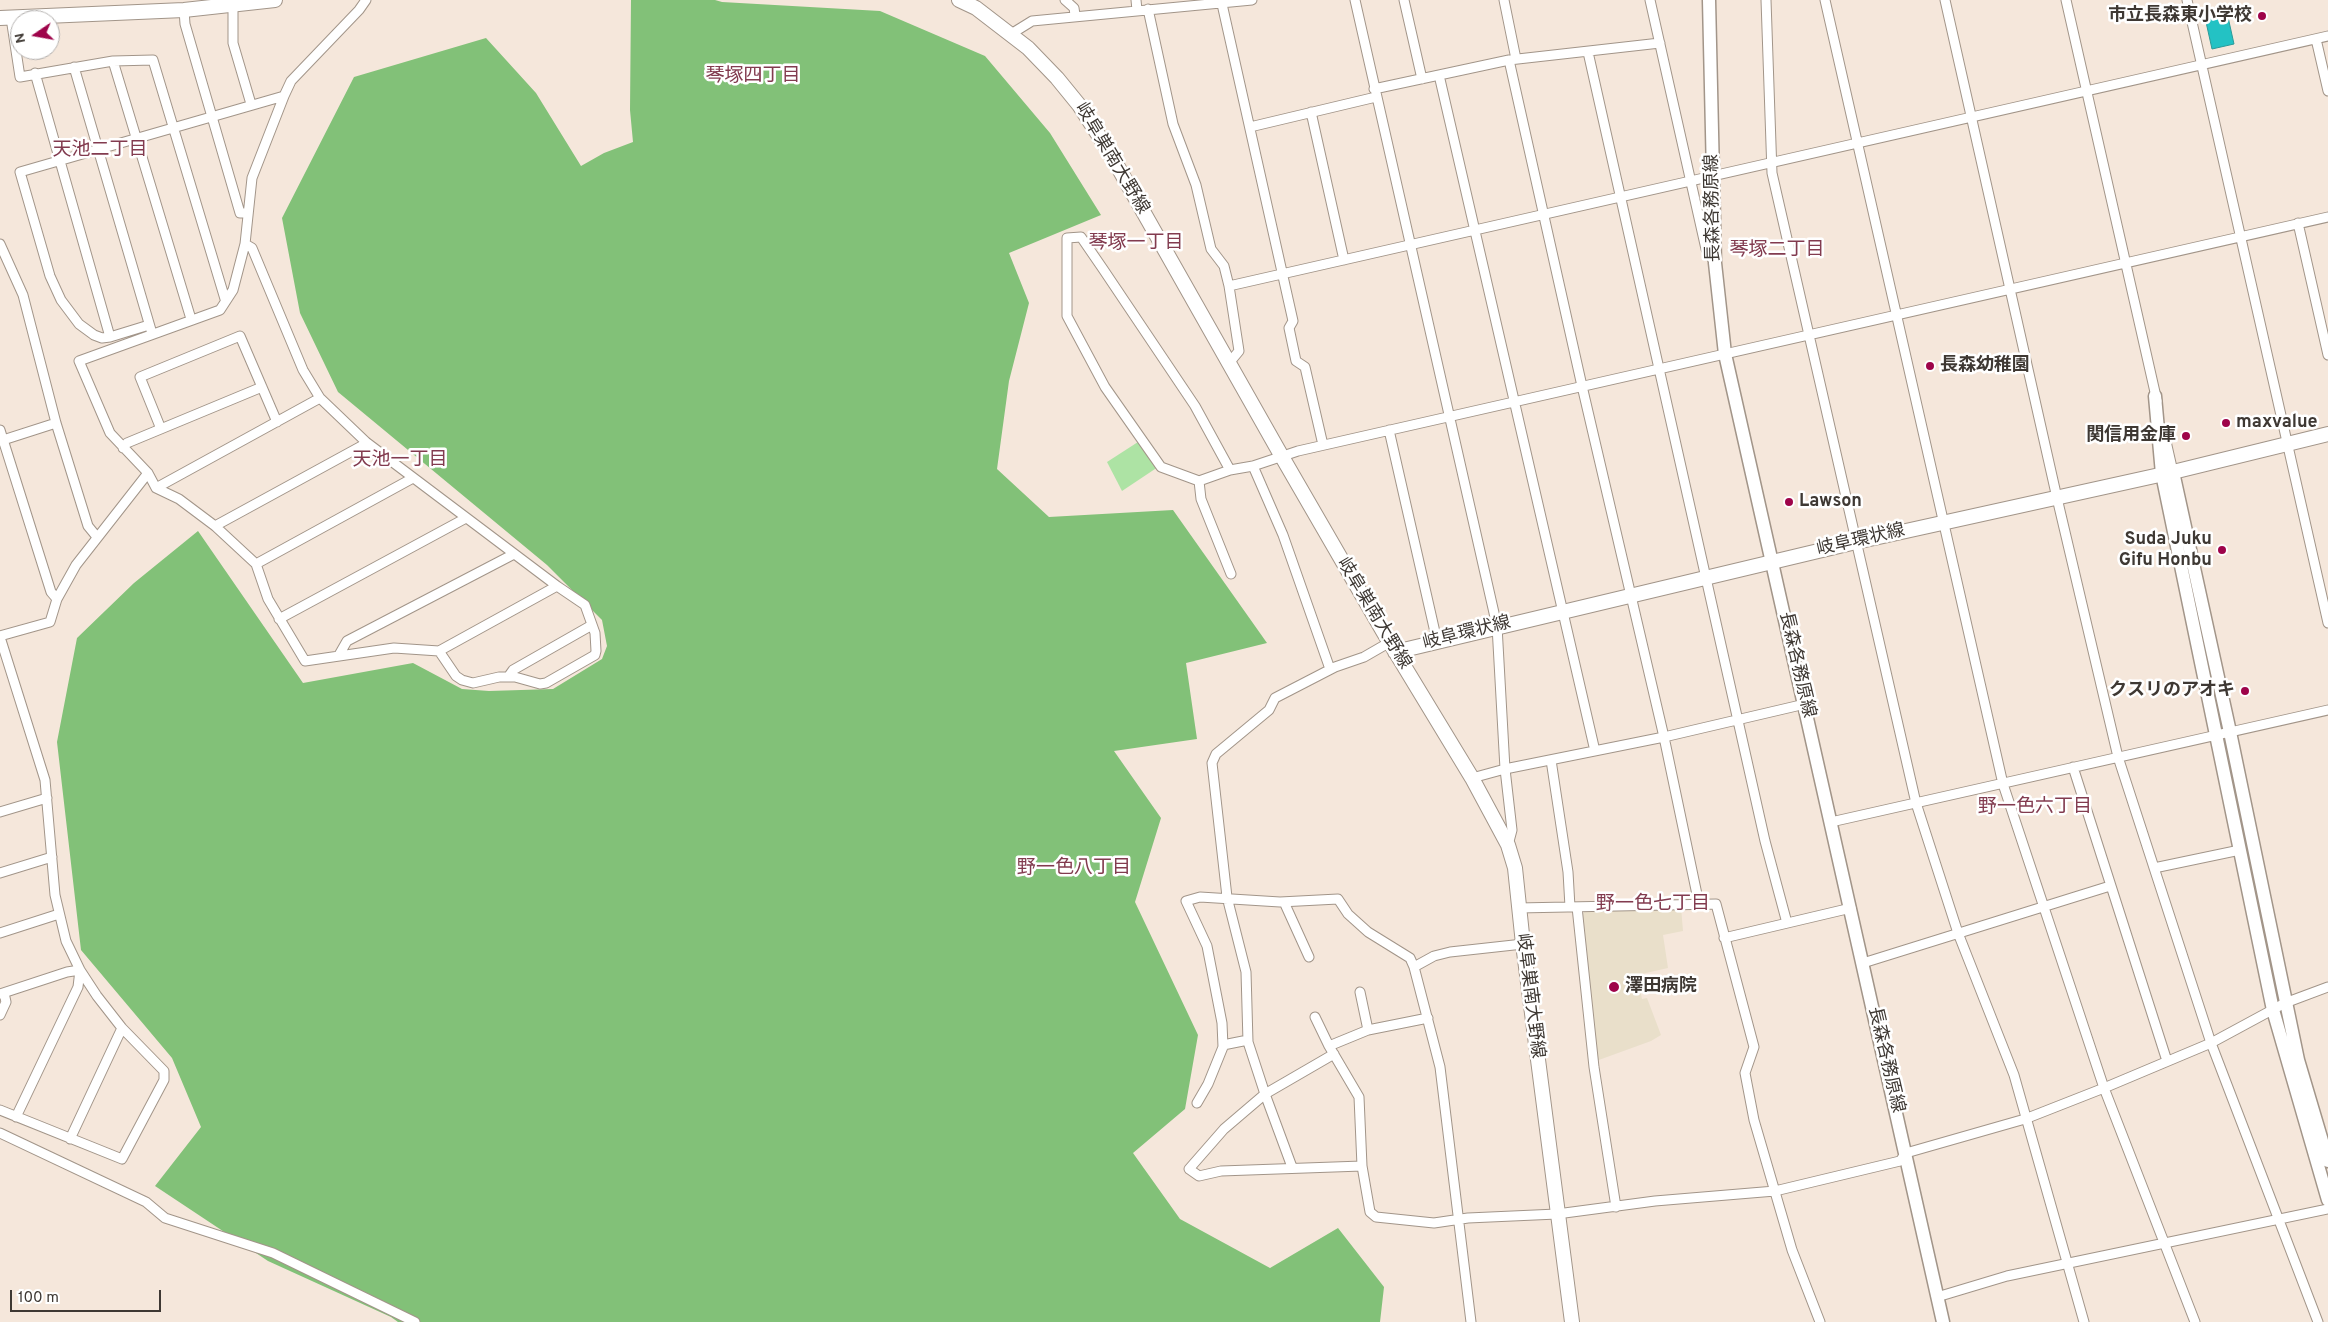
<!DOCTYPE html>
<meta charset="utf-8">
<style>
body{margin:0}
#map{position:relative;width:2328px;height:1322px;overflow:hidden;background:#f5e7db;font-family:Overpass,sans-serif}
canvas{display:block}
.north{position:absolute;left:10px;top:10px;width:50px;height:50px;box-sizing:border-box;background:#fff;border:1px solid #b2afad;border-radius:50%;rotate:258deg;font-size:14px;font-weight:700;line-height:20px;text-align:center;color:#3e3833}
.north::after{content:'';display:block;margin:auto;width:18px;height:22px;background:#9e044a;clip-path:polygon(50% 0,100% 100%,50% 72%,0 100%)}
.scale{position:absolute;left:10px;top:1290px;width:151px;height:22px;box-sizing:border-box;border:2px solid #3e3833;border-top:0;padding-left:6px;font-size:15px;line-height:18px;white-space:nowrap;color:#3e3833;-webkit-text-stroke:4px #fff;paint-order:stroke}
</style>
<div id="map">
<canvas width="2328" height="1322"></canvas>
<div class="north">N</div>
<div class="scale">100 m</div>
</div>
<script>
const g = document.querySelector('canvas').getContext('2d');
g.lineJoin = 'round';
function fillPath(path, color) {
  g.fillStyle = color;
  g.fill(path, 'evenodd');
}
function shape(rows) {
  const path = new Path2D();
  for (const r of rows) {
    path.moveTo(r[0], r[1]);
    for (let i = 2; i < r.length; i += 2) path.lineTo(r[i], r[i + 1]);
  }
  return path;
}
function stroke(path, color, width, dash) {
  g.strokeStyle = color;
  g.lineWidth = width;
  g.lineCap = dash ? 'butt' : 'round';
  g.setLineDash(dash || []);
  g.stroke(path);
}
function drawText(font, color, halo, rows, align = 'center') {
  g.font = font + ' Overpass,"Noto Sans JP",sans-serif';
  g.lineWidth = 5;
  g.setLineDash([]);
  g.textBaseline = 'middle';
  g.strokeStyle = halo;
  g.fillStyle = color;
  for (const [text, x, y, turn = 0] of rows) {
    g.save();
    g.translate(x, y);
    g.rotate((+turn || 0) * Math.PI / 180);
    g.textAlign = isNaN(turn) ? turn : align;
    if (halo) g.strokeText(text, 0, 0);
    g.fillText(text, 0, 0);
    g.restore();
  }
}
const medical = shape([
 [1681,907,1683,931,1663,935,1668,968,1637,975,1642,999,1647,998,1661,1035,1651,1041,1596,1061,1581,917,1584,912]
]);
const green = shape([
 [1138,442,1158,467,1122,491,1107,462]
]);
const forest = shape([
 [631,0,715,0,722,2,880,11,985,56,1050,133,1101,215,1009,253,1029,303,1009,381,997,469,1049,517,1173,510,1267,643,1186,663,1197,739,1114,751,1161,818,1135,902,1198,1035,1185,1109,1133,1153,1180,1219,1270,1268,1338,1228,1384,1287,1380,1322,398,1322,391,1317,268,1261,155,1186,201,1127,172,1058,81,950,57,742,77,638,134,583,198,531,303,683,413,663,462,689,489,691,553,689,602,659,607,646,602,620,547,565,338,392,300,313,282,218,354,77,486,38,536,93,581,166,604,153,633,142,630,110]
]);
const water = shape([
 [2226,8,2234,44,2212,49,2204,13,2226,8]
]);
const street = shape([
 [1065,0,1074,8,1075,15],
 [1136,0,1137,10],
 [1355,0,1497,626,1505,769,1512,830,1508,845],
 [1404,0,1422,79],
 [1504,0,1516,59],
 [1650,0,1706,249,1715,263],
 [1766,0,1772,173,1916,803,1958,933,2014,1075,2084,1322],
 [1825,0,2003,784,2104,1088,2195,1322],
 [1945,0,2057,498,2118,757,2211,1043,2318,1322],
 [2066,0,2157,401],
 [2187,0,2328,623],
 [1222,4,1293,321,1289,328,1296,361,1305,367,1323,445],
 [233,5,233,43,251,104],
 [1148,9,1173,124,1196,185,1211,249,1224,266,1229,286,1239,351,1229,363],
 [184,10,185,24,240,213,247,213],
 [11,18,20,77,113,61,191,319],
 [1011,34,1032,21,1252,0],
 [2316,39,2328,91],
 [1588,52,1765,841,1787,923],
 [1509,60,1582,386,1664,737,1699,904],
 [113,61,153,60,225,299],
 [74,67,151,330],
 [35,73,110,337,149,325],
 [1439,75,1595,751],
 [1374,89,1509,60,1660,43],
 [1311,112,1344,260],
 [1250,127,1376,97],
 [2298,223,2328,355],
 [0,244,23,295,56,423,88,526,97,537],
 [245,244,252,248,303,370,320,398,366,442,557,586,439,651,394,648,305,661,268,599,256,564,215,526,179,499,156,488,148,473,110,433,79,361,220,310,233,290,245,244,252,178,284,96,291,81,359,10,366,0],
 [1229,286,2328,36],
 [110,337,102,338,94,335,79,324,61,300,50,276,20,172,284,96],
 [2163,428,2173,472],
 [161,429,140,377,240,336,277,422],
 [0,430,51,592,57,599],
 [1389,430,1437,641],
 [0,441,56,423],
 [123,448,127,443,262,387],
 [1253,466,1283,535,1330,669],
 [1230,470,1195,406,1103,269,1081,237,1067,238,1067,316,1105,387,1161,467,1199,481,1201,499,1231,574],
 [1199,481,1230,470,1253,466,1298,451,2328,217],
 [156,488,320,398],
 [215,526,367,443],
 [256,564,413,478],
 [279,619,466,518],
 [0,636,50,622,57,599,76,565,148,473],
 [0,637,45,780,55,895,66,941,80,970,97,996,122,1028,164,1071,164,1080,122,1159,0,1110],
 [439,651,456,676,462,680,473,683,499,677,515,677,540,684,546,683,595,655,596,651,595,633,585,605,557,586],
 [339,655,347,641,514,554],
 [508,677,513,670,592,625],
 [1551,760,1568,872,1570,907],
 [2073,767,2167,1061],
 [1472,778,1505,769,1664,737,1805,704],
 [0,812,47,798],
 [1831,822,2328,710],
 [2154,868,2240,850],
 [0,873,52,857],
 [1284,902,1309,957],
 [1577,907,1594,1067,1616,1207],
 [1518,908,1716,904,1754,1047,1745,1073,1754,1120,1792,1250,1820,1322],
 [0,933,59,914],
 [1724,938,1851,908],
 [1863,963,2110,886],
 [1414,967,1434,956,1450,952,1523,944],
 [1360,992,1368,1030],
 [0,994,67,972,80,970],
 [0,1015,6,1002,4,993],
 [1315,1017,1329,1046,1359,1097,1362,1166,1370,1212,1376,1217,1434,1223,1468,1218,1557,1214,1655,1201,1775,1191,1900,1161,1906,1153,2025,1119,2104,1088,2211,1043,2285,1003,2328,987],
 [1223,1045,1248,1040],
 [1329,1046,1368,1030,1428,1018],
 [1334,1054,1265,1094,1224,1129,1189,1169,1199,1176,1221,1171,1362,1166],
 [1197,1103,1208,1084,1223,1047,1222,1023,1207,946,1186,901,1200,897,1280,902,1338,899,1348,914,1368,932,1410,958,1414,967,1440,1067,1471,1322],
 [16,1117,78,987,80,970],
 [0,1133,146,1202,165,1218,273,1253,415,1322],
 [70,1139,122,1028],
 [1292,1167,1265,1094,1248,1042,1246,972,1227,897,1212,763,1216,754,1269,710,1275,698,1335,667,1364,657,1390,642],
 [1937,1297,2007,1276,2328,1209]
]);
const secondary = shape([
 [1709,0,1715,263,1725,354,1943,1322],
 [2155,396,2162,474,2273,1010,2328,1200],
 [2173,472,2230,732,2298,1060,2328,1161]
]);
const primary = shape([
 [959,0,976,8,1028,48,1057,78,1079,105,1110,153,1281,455,1384,633,1472,778,1508,845,1515,868,1523,944,1572,1322],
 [0,18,184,10,275,0],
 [1395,652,1856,542,2173,472,2328,434]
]);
const markers = [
 [2262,16,5,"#9e044a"],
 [1930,366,5,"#9e044a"],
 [2226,423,5,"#9e044a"],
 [2186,436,5,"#9e044a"],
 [1789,502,5,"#9e044a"],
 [2222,550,5,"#9e044a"],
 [2245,691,5,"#9e044a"],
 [1614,987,6,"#9e044a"]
];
const poiNames = [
 ["市立長森東小学校",2252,16],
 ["長森幼稚園",1940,366,"left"],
 ["maxvalue",2236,423,"left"],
 ["関信用金庫",2176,436],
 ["Lawson",1799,502,"left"],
 ["Suda Juku",2212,540],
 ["Gifu Honbu",2212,561],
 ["クスリのアオキ",2235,691],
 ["澤田病院",1625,987,"left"]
];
const streetNames = [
 ["岐阜巣南大野線",1111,159,59],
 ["長森各務原線",1714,208,-91],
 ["岐阜環状線",1861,541,-13],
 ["岐阜巣南大野線",1373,614,59],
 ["岐阜環状線",1467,634,-14],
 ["長森各務原線",1796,665,77],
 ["岐阜巣南大野線",1529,996,83],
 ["長森各務原線",1885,1060,77]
];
const neighbourhoodNames = [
 ["琴塚四丁目",753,77],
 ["天池二丁目",100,151],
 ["琴塚一丁目",1136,244],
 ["琴塚二丁目",1777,251],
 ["天池一丁目",400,461],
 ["野一色六丁目",2035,808],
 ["野一色八丁目",1074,869],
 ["野一色七丁目",1653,905]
];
fillPath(medical, '#e9dfca');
fillPath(green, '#ade3a4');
fillPath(forest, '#82c178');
fillPath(water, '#23c2c4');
stroke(water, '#2b9998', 1);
stroke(street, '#a29589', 11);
stroke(secondary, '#a29589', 15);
stroke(primary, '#a29589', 16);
stroke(street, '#fff', 9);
stroke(secondary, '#fff', 12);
stroke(primary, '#fff', 14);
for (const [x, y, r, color] of markers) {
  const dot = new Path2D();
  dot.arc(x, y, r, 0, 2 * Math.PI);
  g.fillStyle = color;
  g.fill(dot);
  stroke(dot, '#fff', 2);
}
drawText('bold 18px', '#3e3833', '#fff', poiNames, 'right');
drawText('18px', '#3e3833', '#fff', streetNames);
drawText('19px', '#823b4f', '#fff', neighbourhoodNames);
</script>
